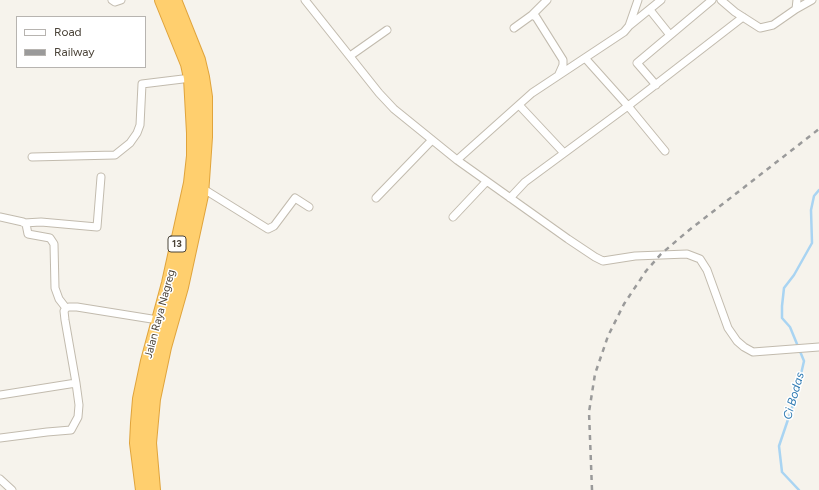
<!DOCTYPE html>
<style>
body{margin:0}
#map{position:relative;width:819px;height:490px;overflow:hidden;background:#f6f3ec;font-family:Figtree,sans-serif}
canvas{display:block}
.legend{position:absolute;left:16px;top:16px;width:130px;height:52px;box-sizing:border-box;background:#fff;border:1px solid #b7b4b0;margin:0;padding:5px 7px;list-style:none;font-size:12px;color:#4b4439}
.legend li{display:flex;align-items:center;gap:8px;height:20px}
.legend b{width:20px;border:1px solid #b7b4b0}
</style>
<div id="map">
<canvas width="819" height="490"></canvas>
<ul class="legend">
<li><b style="height:5px;background:#fff"></b>Road</li>
<li><b style="height:5px;background:#9a9a9a"></b>Railway</li>
</ul>
</div>
<script>
const g = document.querySelector('canvas').getContext('2d');
g.lineJoin = 'round';
function shape(rows) {
  const path = new Path2D();
  for (const r of rows) {
    path.moveTo(r[0], r[1]);
    for (let i = 2; i < r.length; i += 2) path.lineTo(r[i], r[i + 1]);
  }
  return path;
}
function stroke(path, color, width, dash) {
  g.strokeStyle = color;
  g.lineWidth = width;
  g.lineCap = dash ? 'butt' : 'round';
  g.setLineDash(dash || []);
  g.stroke(path);
}
function drawText(font, color, halo, rows, align = 'center') {
  g.font = font + ' Figtree,sans-serif';
  g.lineWidth = 3;
  g.setLineDash([]);
  g.textBaseline = 'middle';
  g.strokeStyle = halo;
  g.fillStyle = color;
  for (const [text, x, y, turn = 0] of rows) {
    g.save();
    g.translate(x, y);
    g.rotate((+turn || 0) * Math.PI / 180);
    g.textAlign = isNaN(turn) ? turn : align;
    if (halo) g.strokeText(text, 0, 0);
    g.fillText(text, 0, 0);
    g.restore();
  }
}
const stream = shape([
 [799,490,782,472,779,446,796,396,804,361,790,327,782,318,782,306,784,288,794,275,812,243,811,210,814,196,819,190]
]);
const street = shape([
 [112,0,115,2,121,0],
 [305,0,379,93,394,109,457,160,532,93,624,32,629,26,638,0],
 [721,0,735,12,760,28,773,25,796,9,797,0],
 [796,9,812,0],
 [650,10,670,35],
 [532,15,547,0],
 [629,26,661,0],
 [514,28,532,15,536,17,563,60,563,65,559,74],
 [350,56,387,30],
 [585,58,628,106,743,17],
 [656,85,637,63,712,0],
 [519,105,564,153],
 [32,157,115,155,130,143,137,133,140,125,142,84,191,78],
 [457,160,568,239,595,257,603,261,635,256,687,254,700,259,707,270,728,328,737,341,744,347,753,352,819,347],
 [202,188,268,229,274,226,295,198,309,207],
 [376,198,432,140],
 [510,198,525,182,628,106,665,151],
 [0,217,23,222,26,224,28,234,50,238,54,244,55,288,59,299,66,308],
 [453,217,486,182],
 [24,223,41,222,97,227,101,177],
 [0,395,76,383,65,320,64,311,66,308,69,307,77,307,158,320],
 [0,438,47,432,71,430,78,417,79,405,76,383],
 [0,479,12,490]
]);
const highway = shape([
 [143,490,137,443,138,423,140,399,148,361,169,283,191,183,194,156,194,133,191,78,188,64,162,0],
 [153,490,149,443,153,399,164,347,181,287,201,195,205,137,205,97,202,77,198,60,174,0]
]);
const rail = shape([
 [592,490,589,412,595,374,608,336,624,304,646,271,661,254,688,231,819,129]
]);
const shields = [
 [177,244,18]
];
const shieldNames = [
 ["13",177,244]
];
const streetNames = [
 ["Jalan Raya Nagreg",160,314,-75]
];
const waterNames = [
 ["Ci Bodas",794,396,-74]
];
stroke(stream, '#a9d4f2', 2.5);
stroke(street, '#c2bbae', 9);
stroke(highway, '#e0a43c', 16);
stroke(street, '#fff', 7);
stroke(highway, '#ffcf6e', 14);
stroke(rail, '#9a9a9a', 2.5, [5, 5]);
for (const [x, y, w] of shields) {
  const box = new Path2D();
  box.roundRect(x - w / 2, y - 8, w, 16, 3);
  g.fillStyle = '#fff';
  g.fill(box);
  stroke(box, '#4b4439', 1);
}
drawText('bold 10px', '#4b4439', null, shieldNames);
drawText('11px', '#4b4439', '#fff', streetNames);
drawText('italic 12px', '#2e7ab2', '#fff', waterNames);
</script>
